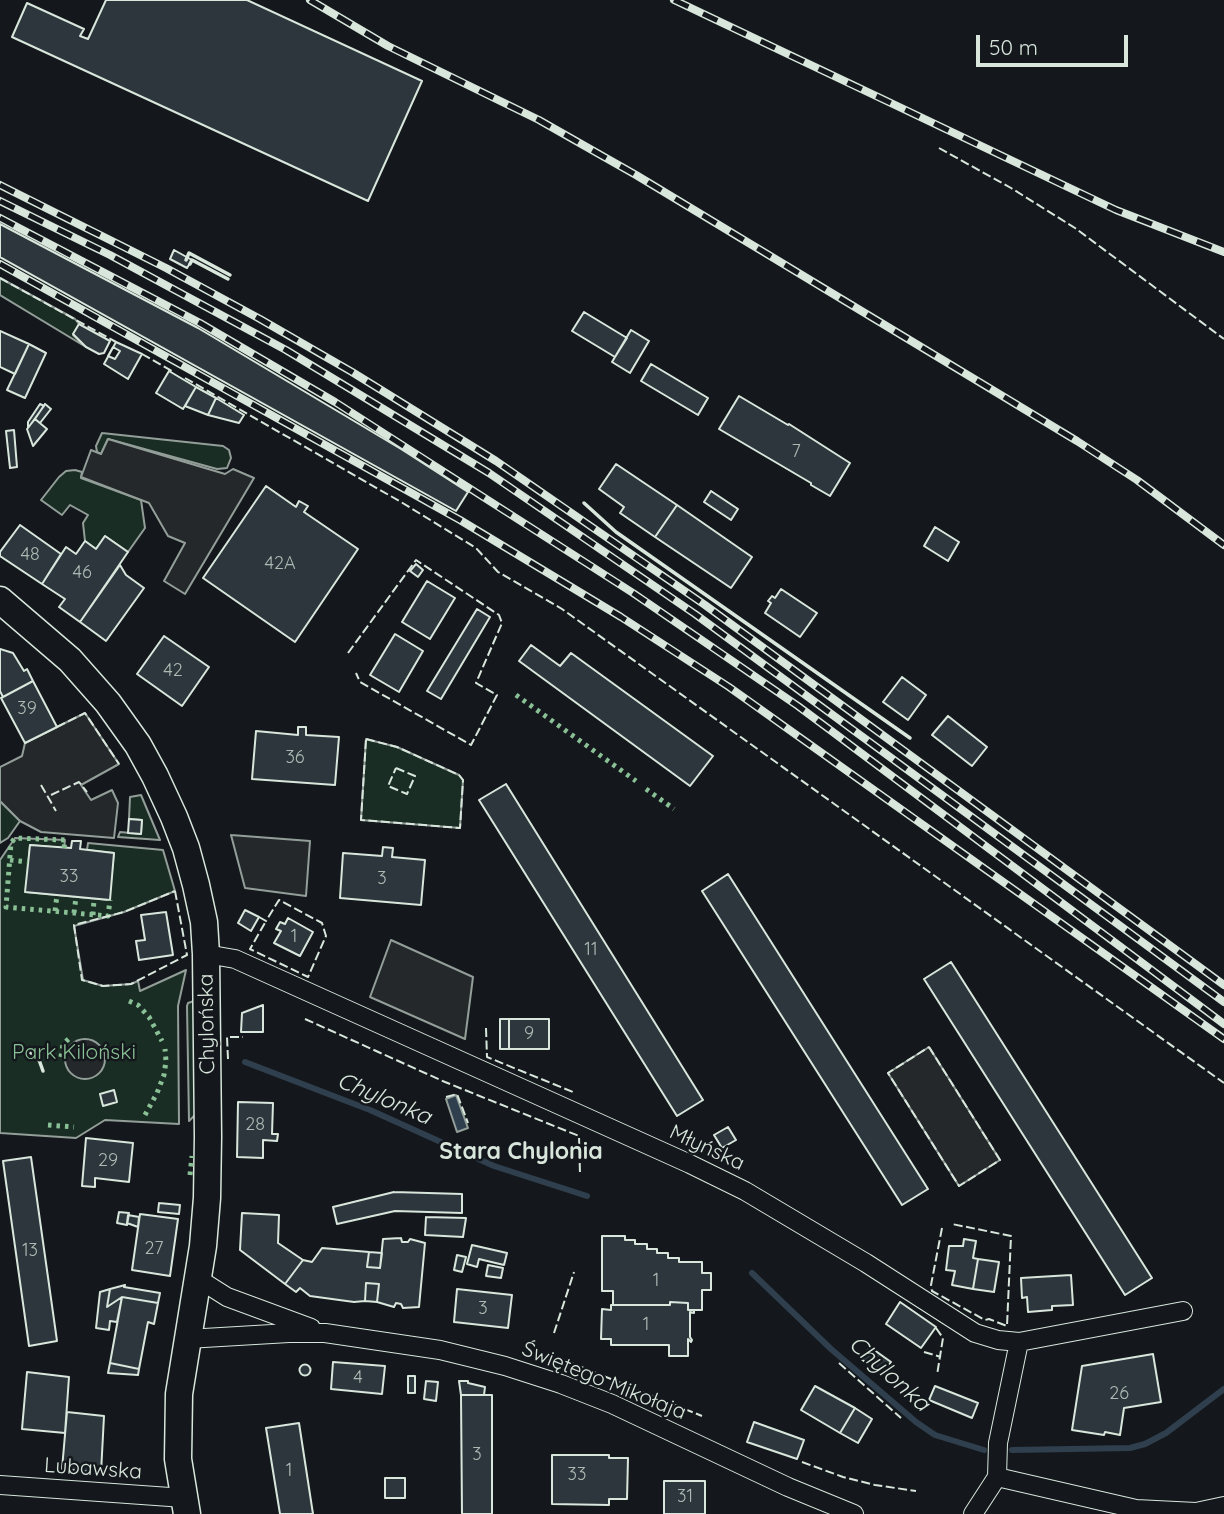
<!DOCTYPE html>
<meta charset="utf-8">
<style>
body{margin:0}
#map{position:relative;width:1224px;height:1514px;overflow:hidden;background:#14181c;font-family:Quicksand,sans-serif}
canvas{display:block}
.scale{position:absolute;left:976px;top:35px;width:152px;height:32px;box-sizing:border-box;border:4px solid #d8e6dc;border-top:0;padding-left:9px;font-size:21px;line-height:24px;white-space:nowrap;color:#d8e6dc;-webkit-text-stroke:5px #14181c;paint-order:stroke}
</style>
<div id="map">
<canvas width="1224" height="1514"></canvas>
<div class="scale">50 m</div>
</div>
<script>
const g = document.querySelector('canvas').getContext('2d');
g.lineJoin = 'round';
function fillPath(path, color) {
  g.fillStyle = color;
  g.fill(path, 'evenodd');
}
function shape(rows) {
  const path = new Path2D();
  for (const r of rows) {
    if (r.length === 3) {
      path.moveTo(r[0] + r[2], r[1]);
      path.arc(r[0], r[1], r[2], 0, 2 * Math.PI);
      continue;
    }
    path.moveTo(r[0], r[1]);
    for (let i = 2; i < r.length; i += 2) path.lineTo(r[i], r[i + 1]);
  }
  return path;
}
function stroke(path, color, width, dash) {
  g.strokeStyle = color;
  g.lineWidth = width;
  g.lineCap = dash ? 'butt' : 'round';
  g.setLineDash(dash || []);
  g.stroke(path);
}
function drawText(font, color, halo, rows, align = 'center') {
  g.font = font + ' Quicksand,sans-serif';
  g.lineWidth = 5;
  g.setLineDash([]);
  g.textBaseline = 'middle';
  g.strokeStyle = halo;
  g.fillStyle = color;
  for (const [text, x, y, turn = 0] of rows) {
    g.save();
    g.translate(x, y);
    g.rotate((+turn || 0) * Math.PI / 180);
    g.textAlign = isNaN(turn) ? turn : align;
    if (halo) g.strokeText(text, 0, 0);
    g.fillText(text, 0, 0);
    g.restore();
  }
}
const green = shape([
 [0,278,75,319,79,324,73,335,86,347,0,295,0,278],
 [102,433,223,446,229,450,231,458,227,468,217,469,108,439,101,454,97,452,96,446,102,433],
 [75,470,82,472,81,478,141,500,145,528,128,552,105,536,96,549,85,541,83,523,88,515,70,505,62,515,41,500,59,477,66,471,75,470],
 [366,739,397,747,459,775,463,780,460,828,361,820,366,739],
 [141,795,160,840,118,837,120,832,141,834,142,820,129,819,130,797,141,795],
 [0,801,20,821,8,838,0,843,0,801],
 [15,838,65,840,64,848,30,845,26,892,109,900,114,853,87,850,88,843,163,850,175,891,124,912,74,926,83,980,103,986,131,984,138,981,140,991,186,970,178,1006,179,1124,105,1120,76,1138,0,1133,0,860,15,838],
 [194,1001,196,1114,189,1121,187,1006,188,1003,194,1001]
]);
const parking = shape([
 [108,439,225,474,233,469,254,478,185,594,164,581,185,543,168,536,149,503,81,477,91,450,101,454,108,439],
 [85,713,119,764,81,785,91,800,112,790,118,803,114,838,41,832,20,821,0,801,0,767,22,756,25,743,85,713],
 [231,835,310,841,306,896,245,888,231,835],
 [391,940,473,977,465,1039,370,997,391,940],
 [85,1059,20],
 [929,1047,1000,1160,959,1186,888,1073,929,1047]
]);
const water = shape([
 [456,1095,468,1128,457,1132,446,1099,456,1095]
]);
const stream = shape([
 [245,1062,370,1110,494,1166,587,1196],
 [752,1273,831,1349,916,1422,935,1435,984,1450],
 [1012,1450,1130,1448,1145,1444,1166,1433,1224,1389]
]);
const building = shape([
 [106,0,247,0,422,81,368,201,12,37,27,3,84,29,80,36,88,39,106,0],
 [0,224,198,328,401,449,468,492,456,511,0,257,0,224],
 [174,250,192,260,187,268,170,259,174,250],
 [584,312,627,338,615,357,572,331,584,312],
 [79,324,110,341,104,353,99,354,86,347,73,334,79,324],
 [631,330,649,341,630,373,612,362,631,330],
 [0,331,29,344,15,374,0,367,0,331],
 [116,342,142,354,128,379,104,364,116,342],
 [29,344,46,353,25,398,7,390,29,344],
 [113,347,120,351,115,359,108,356,113,347],
 [651,364,708,398,698,415,641,381,651,364],
 [169,371,196,387,183,409,156,393,169,371],
 [196,387,216,398,208,415,185,406,196,387],
 [739,396,788,425,789,424,850,463,830,496,811,485,811,483,719,429,739,396],
 [216,398,244,415,239,423,208,415,216,398],
 [40,404,44,406,28,428,28,422,40,404],
 [45,404,51,409,40,423,35,419,45,404],
 [35,419,47,429,33,446,27,429,35,419],
 [14,430,17,467,10,468,6,431,14,430],
 [616,464,677,505,655,537,620,513,624,507,599,489,616,464],
 [266,486,296,507,299,501,308,506,304,512,358,549,295,642,203,578,266,486],
 [711,491,738,509,731,520,704,502,711,491],
 [677,505,752,557,731,588,655,537,677,505],
 [20,525,61,554,42,584,0,556,0,552,20,525],
 [935,527,959,542,948,561,924,546,935,527],
 [105,536,128,552,80,622,59,607,65,599,42,584,66,547,76,554,85,541,96,549,105,536],
 [416,564,423,570,418,577,410,571,416,564],
 [120,565,126,575,144,588,106,641,80,622,120,565],
 [427,581,455,598,430,639,402,622,427,581],
 [781,589,817,613,800,637,765,613,771,603,768,601,772,596,775,598,781,589],
 [477,609,490,617,441,699,427,691,477,609],
 [395,634,423,651,399,692,370,675,395,634],
 [164,636,209,667,182,706,137,674,164,636],
 [531,645,560,666,571,653,713,756,690,786,519,661,531,645],
 [0,649,13,653,24,671,27,669,33,681,3,697,0,691,0,649],
 [902,677,926,695,908,720,883,702,902,677],
 [33,681,57,727,25,743,1,698,33,681],
 [948,716,987,747,972,766,932,735,948,716],
 [298,727,306,727,306,735,339,737,335,785,252,779,256,731,298,735,298,727],
 [506,784,703,1100,677,1116,479,800,506,784],
 [129,819,142,820,141,834,128,833,129,819],
 [72,841,81,841,80,849,114,853,110,900,25,892,30,845,71,848,72,841],
 [383,847,393,848,392,857,425,860,421,905,340,898,343,853,382,856,383,847],
 [728,874,928,1189,902,1205,702,891,728,874],
 [245,910,259,917,251,931,238,923,245,910],
 [166,912,173,955,139,960,136,941,145,940,141,915,166,912],
 [288,918,313,932,300,956,274,943,281,931,276,929,280,922,285,924,288,918],
 [951,962,1152,1278,1125,1295,924,979,951,962],
 [263,1005,263,1032,241,1032,242,1013,263,1005],
 [500,1019,509,1019,509,1049,500,1049,500,1019],
 [509,1019,549,1019,549,1049,509,1049,509,1019],
 [114,1090,117,1102,103,1106,100,1094,114,1090],
 [238,1102,273,1103,272,1134,278,1134,277,1141,263,1140,263,1158,237,1157,238,1102],
 [728,1127,736,1140,722,1148,714,1135,728,1127],
 [86,1138,133,1143,129,1182,95,1178,95,1187,82,1186,86,1138],
 [31,1157,57,1341,29,1346,3,1161,31,1157],
 [394,1192,462,1194,462,1213,395,1211,337,1224,333,1207,394,1192],
 [159,1203,180,1205,179,1214,158,1212,159,1203],
 [119,1212,129,1213,127,1225,117,1223,119,1212],
 [242,1213,279,1215,278,1243,303,1260,285,1284,240,1250,242,1213],
 [140,1214,178,1219,170,1276,132,1270,140,1214],
 [128,1215,139,1217,138,1227,127,1223,128,1215],
 [426,1217,466,1218,463,1237,425,1235,426,1217],
 [602,1236,625,1236,625,1240,635,1240,635,1244,647,1244,647,1249,657,1249,657,1253,668,1253,668,1258,679,1258,679,1262,702,1262,702,1273,711,1273,711,1290,702,1290,702,1310,688,1310,688,1303,670,1302,670,1305,613,1305,613,1291,602,1291,602,1236],
 [401,1238,402,1242,408,1242,410,1239,425,1243,419,1307,403,1308,401,1304,396,1303,394,1307,377,1302,379,1284,366,1283,365,1301,354,1302,310,1296,300,1288,296,1292,285,1284,303,1260,312,1262,322,1248,369,1252,367,1267,380,1268,383,1239,401,1238],
 [964,1239,976,1241,973,1258,978,1259,973,1289,952,1285,955,1271,946,1270,949,1246,963,1246,964,1239],
 [472,1245,507,1253,504,1265,479,1259,477,1267,467,1264,472,1245],
 [369,1252,382,1253,380,1268,367,1267,369,1252],
 [457,1255,466,1257,462,1272,454,1270,457,1255],
 [978,1259,999,1262,994,1292,973,1289,978,1259],
 [488,1265,503,1268,501,1278,486,1276,488,1265],
 [1071,1275,1073,1305,1052,1306,1052,1310,1028,1312,1027,1297,1022,1298,1021,1278,1071,1275],
 [366,1283,379,1284,377,1302,365,1301,366,1283],
 [125,1285,124,1287,160,1293,158,1303,122,1297,107,1307,110,1289,125,1285],
 [110,1289,107,1307,122,1297,117,1322,110,1321,109,1330,96,1328,100,1292,110,1289],
 [457,1289,512,1295,508,1328,454,1322,457,1289],
 [122,1297,158,1303,154,1324,148,1322,139,1369,110,1363,122,1297],
 [670,1302,688,1303,688,1310,694,1310,694,1313,690,1312,690,1337,692,1340,691,1342,688,1339,688,1356,669,1356,669,1345,611,1345,611,1339,601,1339,602,1309,611,1310,611,1305,670,1305,670,1302],
 [900,1302,936,1327,921,1348,886,1324,900,1302],
 [870,1347,891,1362,882,1374,861,1359,870,1347],
 [1153,1354,1161,1402,1124,1408,1120,1435,1105,1432,1104,1435,1072,1430,1082,1366,1153,1354],
 [333,1362,385,1366,382,1394,331,1389,333,1362],
 [110,1363,139,1369,138,1375,108,1373,110,1363],
 [305,1370,5.5],
 [27,1372,69,1377,65,1433,22,1429,27,1372],
 [408,1376,415,1376,415,1393,408,1393,408,1376],
 [426,1381,438,1382,436,1401,424,1399,426,1381],
 [459,1381,468,1381,468,1383,485,1387,484,1395,461,1395,459,1381],
 [815,1386,855,1408,840,1433,801,1410,815,1386],
 [935,1386,978,1403,972,1418,929,1400,935,1386],
 [461,1395,492,1395,492,1514,462,1514,461,1395],
 [855,1408,872,1419,858,1443,840,1433,855,1408],
 [67,1412,104,1416,101,1473,62,1469,67,1412],
 [754,1422,804,1440,797,1459,747,1442,754,1422],
 [299,1423,313,1514,280,1514,266,1428,299,1423],
 [552,1455,609,1455,609,1458,628,1458,627,1499,609,1499,609,1505,552,1504,552,1455],
 [385,1478,405,1478,405,1498,385,1498,385,1478],
 [664,1481,705,1481,705,1514,664,1514,664,1481]
]);
const street = shape([
 [206,954,235,959,690,1164,745,1191,866,1263,975,1333,998,1340,1019,1342,1183,1311],
 [197,1278,227,1297,311,1328],
 [187,1339,289,1333,325,1333,440,1350,505,1366,561,1384,612,1404,788,1487,854,1514],
 [997,1477,1136,1509,1196,1512,1224,1506],
 [0,1485,184,1498],
 [973,1514,997,1477,998,1443,1019,1342]
]);
const secondary = shape([
 [0,600,70,660,108,703,138,745,155,776,174,817,186,848,196,885,204,922,206,954,208,1137,207,1198,203,1246,179,1394,178,1459,187,1514]
]);
const rail = shape([
 [310,0,388,46,539,120,636,175,1077,441,1137,480,1224,545],
 [674,0,1116,210,1224,252],
 [0,185,166,268,260,319,352,372,496,461,705,605,1224,985],
 [0,201,110,255,286,350,489,473,695,614,1224,1002],
 [0,218,200,323,335,402,633,593,798,706,1224,1024],
 [0,264,460,520,621,617,729,687,1224,1039]
]);
const hedge = shape([
 [516,695,636,781],
 [646,789,674,809],
 [64,848,65,840,15,838,11,843,6,907,108,916,110,900],
 [10,860,28,862],
 [55,911,57,895],
 [74,913,76,897],
 [93,915,94,899],
 [129,1001,138,1005,149,1017,162,1041],
 [61,1057,63,1044,72,1036],
 [145,1115,157,1093,164,1075,166,1061,165,1049],
 [48,1125,74,1127],
 [190,1175,192,1156]
]);
const fence = shape([
 [939,148,1011,188,1075,228,1224,339],
 [0,278,116,342],
 [142,354,172,371],
 [185,378,401,502,476,548,498,572,562,609,1224,1083],
 [348,653,416,560,499,615,502,623,476,683,497,695,471,745,360,682,356,673],
 [57,727,85,713,119,764],
 [366,739,397,747,459,775,463,780,460,828,361,820,366,739],
 [396,768,415,776,407,794,388,786,396,768],
 [41,785,56,811],
 [51,795,79,782,87,792],
 [175,891,187,955,131,984,103,986,82,980,74,925,124,912,175,891],
 [259,917,266,921,279,900,322,923,326,936,308,977,250,949,266,921],
 [305,1019,445,1082,579,1136,580,1174],
 [486,1028,487,1057,573,1092],
 [929,1047,1000,1160,959,1186,888,1073,929,1047],
 [228,1059,227,1037,243,1037],
 [446,1097,457,1094,468,1123],
 [942,1228,931,1285,932,1291,985,1320,989,1319,1007,1326,1011,1236,952,1224],
 [936,1328,943,1338,937,1375],
 [554,1333,574,1272],
 [924,1352,941,1357],
 [557,1357,702,1416],
 [839,1363,901,1418],
 [802,1462,843,1477,875,1485,916,1491]
]);
const wall = shape([
 [186,260,189,253,230,275],
 [190,264,192,260,228,279],
 [584,503,616,532,910,738],
 [21,1047,38,1057,43,1071]
]);
const numberNames = [
 ["7",796,452],
 ["48",30,555],
 ["42A",280,564],
 ["46",82,573],
 ["42",173,671],
 ["39",27,709],
 ["36",295,758],
 ["33",69,877],
 ["3",382,879],
 ["1",294,937],
 ["11",591,950],
 ["9",529,1034],
 ["28",255,1125],
 ["29",108,1161],
 ["27",154,1249],
 ["13",30,1251],
 ["1",656,1281],
 ["3",483,1309],
 ["1",646,1325],
 ["4",358,1378],
 ["26",1119,1394],
 ["3",477,1455],
 ["1",289,1471],
 ["33",577,1475],
 ["31",685,1497]
];
const streetNames = [
 ["Chylońska",207,1024,-91],
 ["Młyńska",707,1148,25],
 ["Świętego Mikołaja",604,1381,22],
 ["Lubawska",93,1469,4]
];
const parkNames = [
 ["Park Kiloński",74,1053]
];
const waterNames = [
 ["Chylonka",384,1099,23],
 ["Chylonka",889,1374,42]
];
const neighbourhoodNames = [
 ["Stara Chylonia",521,1152]
];
fillPath(green, '#1a2d24');
stroke(green, '#939e99', 2);
fillPath(parking, '#24282b');
stroke(parking, '#939e99', 2);
fillPath(water, '#2f3f4d');
stroke(water, '#939e99', 2);
stroke(stream, '#2f3f4d', 6);
fillPath(building, '#2c363c');
stroke(building, '#d8e6dc', 2);
stroke(street, '#d8e6dc', 20);
stroke(secondary, '#d8e6dc', 29);
stroke(street, '#14181c', 18);
stroke(secondary, '#14181c', 26);
stroke(rail, '#d8e6dc', 8);
stroke(rail, '#14181c', 5, [16]);
stroke(hedge, '#8ac095', 5, [3.5, 5]);
stroke(fence, '#d8e6dc', 2, [9, 3.5]);
stroke(wall, '#d8e6dc', 3.5);
drawText('18px', '#adbab4', null, numberNames);
drawText('21px', '#d8e6dc', '#14181c', streetNames);
drawText('21px', '#8ac095', '#14181c', parkNames);
drawText('italic 23px', '#d8e6dc', '#14181c', waterNames);
drawText('bold 23px', '#d8e6dc', '#14181c', neighbourhoodNames);
</script>
